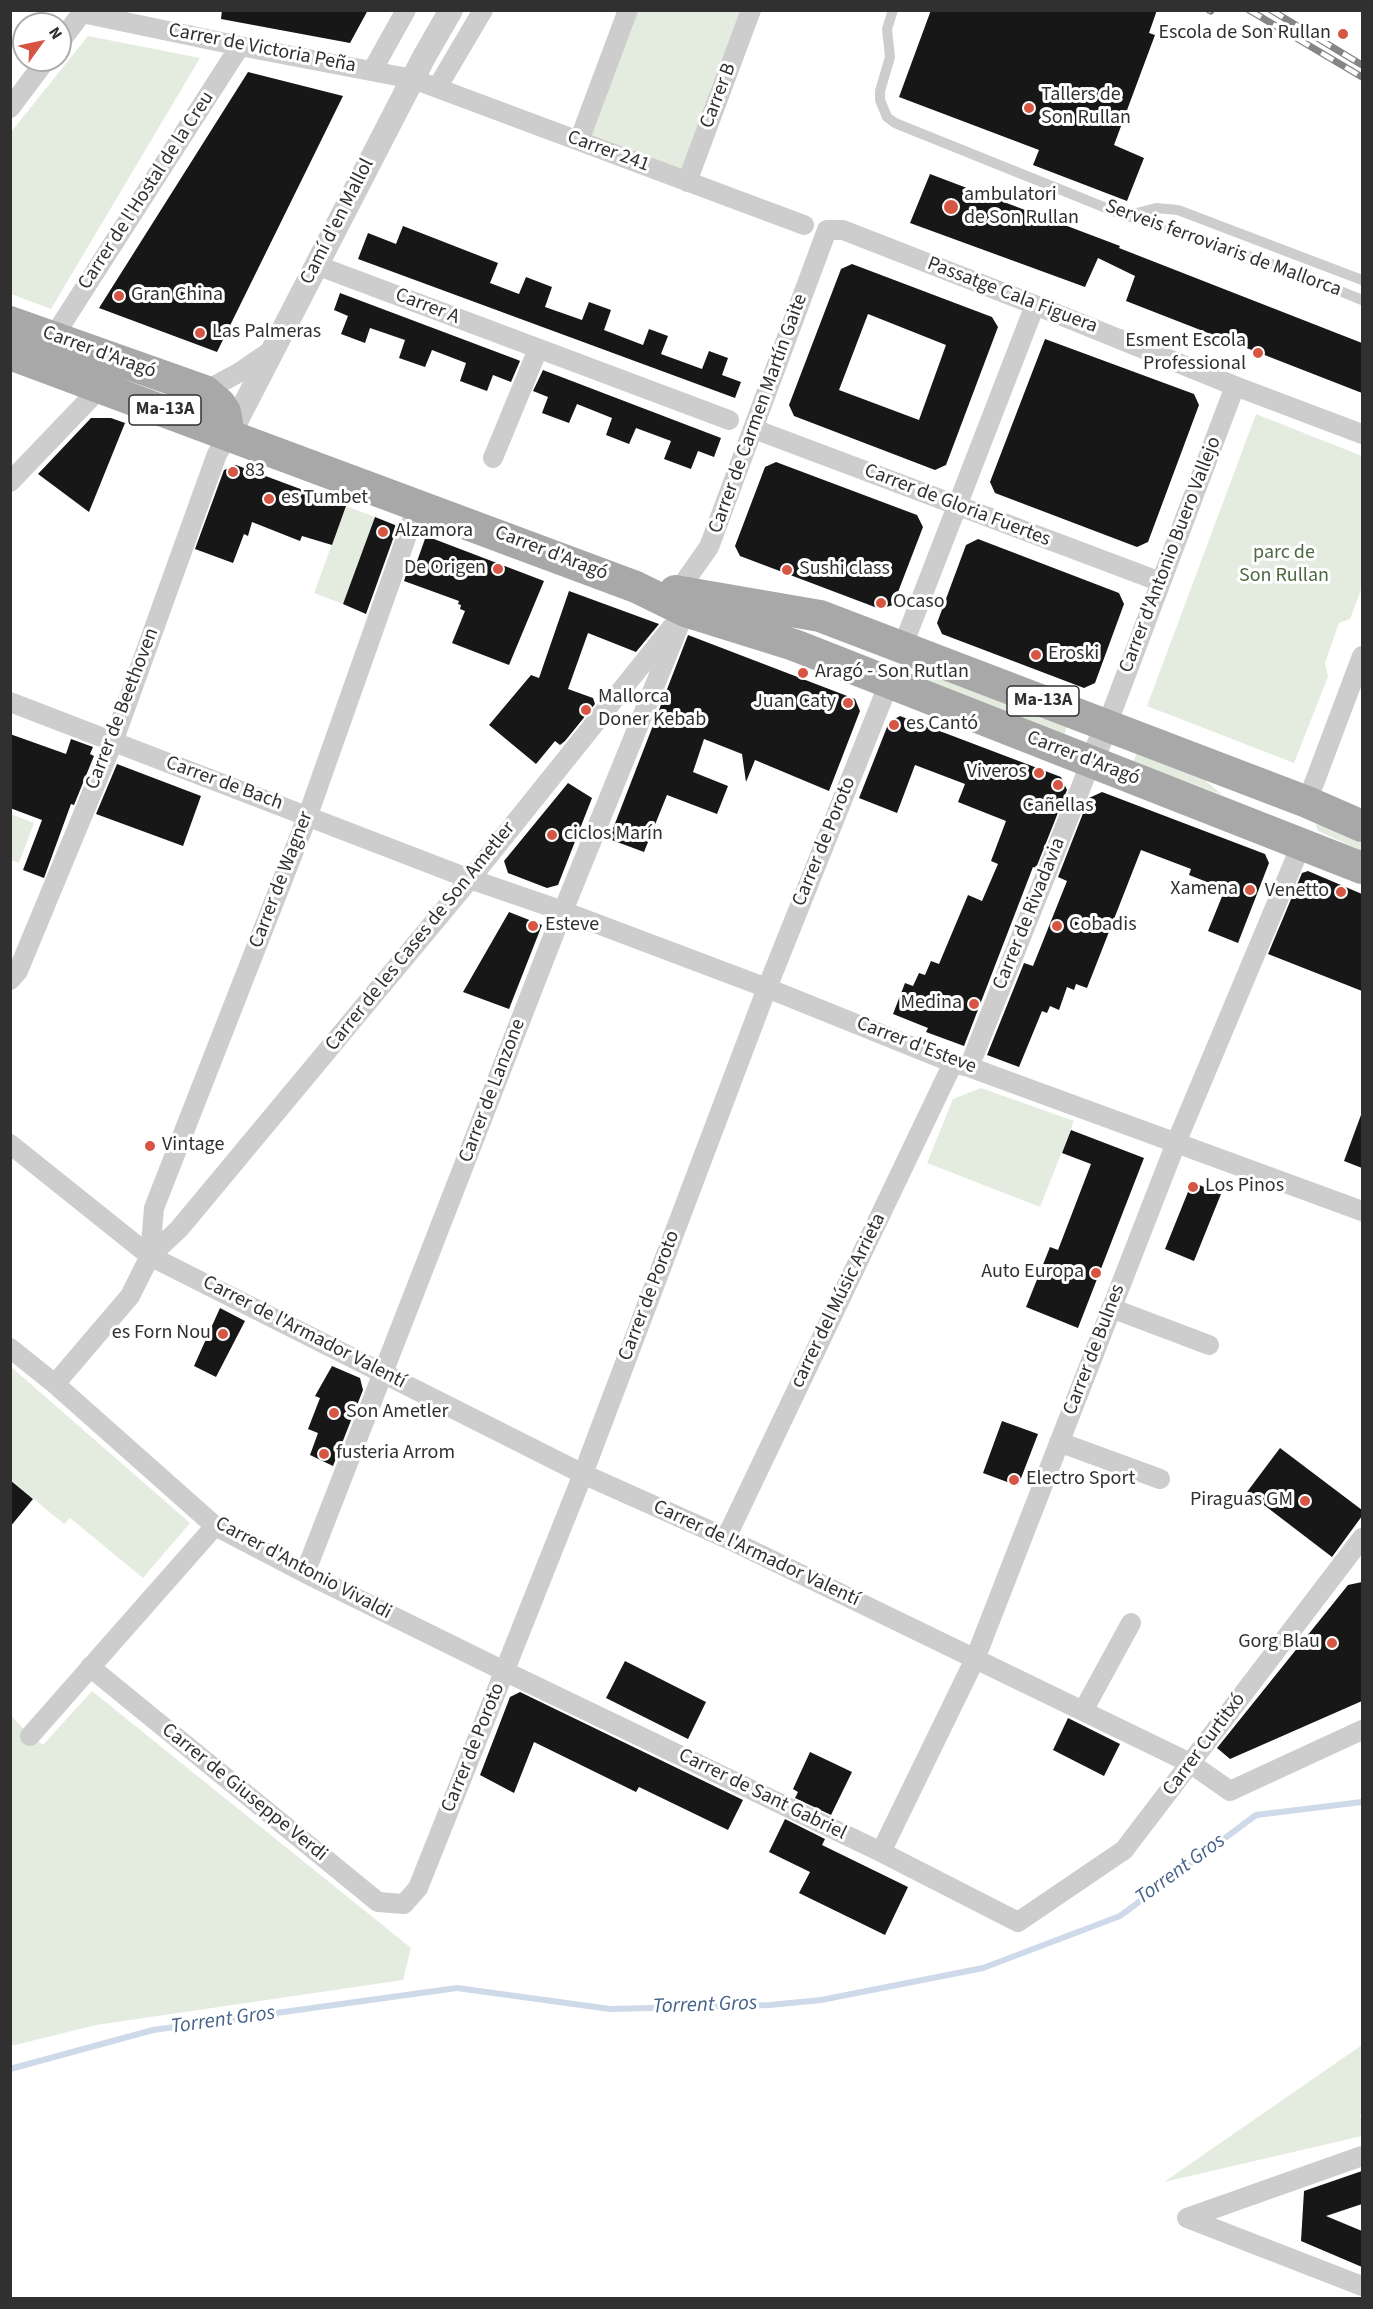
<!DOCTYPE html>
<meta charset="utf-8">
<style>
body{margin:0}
#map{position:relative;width:1373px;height:2309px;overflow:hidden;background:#fff;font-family:"Source Sans 3",sans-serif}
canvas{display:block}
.frame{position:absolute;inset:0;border:12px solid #303030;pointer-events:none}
.north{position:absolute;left:12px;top:12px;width:60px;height:60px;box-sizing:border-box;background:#fff;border:2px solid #acacac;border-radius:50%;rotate:57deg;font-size:16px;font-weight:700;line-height:24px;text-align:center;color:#303030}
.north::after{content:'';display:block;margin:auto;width:21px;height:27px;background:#d65643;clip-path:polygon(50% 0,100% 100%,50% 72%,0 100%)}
</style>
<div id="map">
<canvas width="1373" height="2309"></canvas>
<div class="frame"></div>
<div class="north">N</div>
</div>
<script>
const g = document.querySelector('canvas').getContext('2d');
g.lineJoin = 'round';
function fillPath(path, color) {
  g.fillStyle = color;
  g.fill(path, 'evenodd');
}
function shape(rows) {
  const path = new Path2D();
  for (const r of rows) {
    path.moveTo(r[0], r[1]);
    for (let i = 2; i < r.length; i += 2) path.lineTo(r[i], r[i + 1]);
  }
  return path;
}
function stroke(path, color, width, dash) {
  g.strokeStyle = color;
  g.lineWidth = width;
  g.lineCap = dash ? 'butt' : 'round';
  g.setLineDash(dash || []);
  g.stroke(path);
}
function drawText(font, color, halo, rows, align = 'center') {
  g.font = font + ' "Source Sans 3",sans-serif';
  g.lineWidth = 6;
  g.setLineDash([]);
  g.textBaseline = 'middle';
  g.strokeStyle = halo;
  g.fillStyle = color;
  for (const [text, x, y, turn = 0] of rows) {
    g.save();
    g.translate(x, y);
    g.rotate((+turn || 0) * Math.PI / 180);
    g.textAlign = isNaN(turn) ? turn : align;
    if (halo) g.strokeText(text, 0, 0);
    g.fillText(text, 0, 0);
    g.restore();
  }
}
const green = shape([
 [628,11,751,11,687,182,579,141],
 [88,36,200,58,51,309,11,294,11,132],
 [1256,414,1362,456,1362,587,1350,619,1339,623,1325,663,1328,677,1294,763,1147,706],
 [346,506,375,517,343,604,314,593],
 [932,672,1068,724,1064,735,927,684],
 [1138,751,1193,771,1223,795,1133,762],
 [11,814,34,823,19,863,11,860],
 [1318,822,1362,839,1362,851,1318,831,1316,825],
 [981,1088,1074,1121,1040,1207,927,1163,953,1099],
 [10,1366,190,1523,143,1578,70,1518,64,1524,11,1480],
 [92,1691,411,1948,403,1980,96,2025,11,2046,10,1714,30,1736,43,1745],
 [1362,2045,1362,2114,1360,2115,1362,2121,1362,2136,1164,2182]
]);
const stream = shape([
 [10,2069,153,2030,457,1988,610,2009,770,2005,821,2000,983,1968,1120,1916,1256,1815,1362,1802]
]);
const building = shape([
 [222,10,368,10,350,43,221,19],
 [931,10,1157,10,1149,33,1155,35,1114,145,1144,158,1127,201,1033,165,1039,150,899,97],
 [248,72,343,96,217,352,99,308],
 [930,174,1120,246,1119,248,1362,343,1362,393,1126,301,1135,276,1098,258,1085,287,910,223],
 [403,226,498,263,490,283,519,294,526,277,552,287,545,307,582,320,589,302,611,310,604,330,643,345,649,329,668,336,661,354,702,369,709,351,728,358,722,375,741,382,735,398,358,259,368,233,396,244],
 [852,264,992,317,998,327,946,465,935,470,794,416,789,405,841,269],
 [868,314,946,345,919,420,839,390],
 [340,293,518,360,520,361,511,382,493,375,487,391,460,381,466,363,432,350,425,367,399,358,405,340,370,328,365,343,341,334,348,316,334,310],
 [1045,339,1194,394,1199,405,1148,542,1137,547,995,493,990,482],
 [543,370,721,438,714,457,698,451,691,469,664,459,671,441,636,428,629,444,606,435,612,418,577,404,569,423,542,413,548,397,533,391],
 [91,418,111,418,125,423,89,512,38,474],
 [776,462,917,515,923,527,893,605,880,609,740,556,735,546,765,467],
 [236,465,346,506,332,545,302,536,300,541,252,522,248,536,244,534,233,563,195,549,224,470],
 [375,517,395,525,397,528,366,614,343,604],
 [426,536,544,581,509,665,452,643,465,611,460,609,461,605,458,604,459,601,404,581,411,559,415,567],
 [978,539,1119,593,1124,604,1095,683,1084,688,942,634,937,623,966,545],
 [569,591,659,624,636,652,588,633,568,689,593,698,595,704,565,741,560,745,555,741,536,764,489,725,531,675,539,678],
 [688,635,855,699,860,711,829,791,755,760,746,782,742,754,704,739,693,772,728,786,717,814,667,795,644,852,609,839],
 [900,716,1061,777,1067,790,1036,868,1033,867,964,1046,926,1032,928,1028,893,1014,905,983,913,986,919,973,925,975,931,961,939,964,968,895,982,901,998,864,991,861,1006,821,958,802,965,784,915,765,897,813,859,798,889,722],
 [10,734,66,754,71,739,93,747,90,754,94,756,74,805,71,804,44,878,23,870,42,820,10,808],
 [117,764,201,796,183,846,96,814],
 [568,783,592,798,558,885,547,888,508,873,504,861],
 [1102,792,1265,854,1269,863,1238,943,1208,931,1223,894,1218,892,1221,883,1207,882,1189,875,1191,869,1141,850,1087,988,1076,984,1074,990,1067,987,1059,1010,1050,1006,1047,1013,1042,1011,1019,1067,987,1055,1024,963,1033,966,1067,881,1058,877,1089,798],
 [1308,871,1362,894,1362,991,1268,954,1302,873],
 [509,912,542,925,509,1009,463,992],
 [1361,1115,1362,1115,1362,1168,1344,1161],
 [1071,1130,1144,1158,1078,1328,1026,1307,1050,1247,1058,1250,1091,1164,1062,1153],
 [1192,1182,1221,1194,1194,1261,1165,1249],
 [220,1308,245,1321,216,1377,194,1366],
 [332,1366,360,1378,363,1390,333,1466,310,1455,318,1433,308,1429,320,1398,315,1396],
 [1002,1421,1038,1434,1018,1486,983,1473],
 [1280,1448,1362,1510,1362,1516,1332,1557,1247,1492],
 [10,1480,33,1499,10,1527],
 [1362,1582,1362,1701,1230,1759,1217,1748,1348,1585],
 [625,1661,706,1702,688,1739,606,1698],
 [520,1692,743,1800,728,1830,639,1787,636,1792,534,1742,514,1793,480,1775,510,1697],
 [1068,1718,1120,1744,1104,1776,1053,1750],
 [810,1752,852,1772,831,1815,795,1798,798,1792,793,1789],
 [785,1819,825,1839,822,1845,908,1887,885,1935,799,1893,810,1872,769,1852],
 [1362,2171,1362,2204,1326,2216,1362,2231,1362,2267,1301,2241,1304,2191]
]);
const service = shape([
 [893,10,887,29,890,57,880,91,880,100,887,117,895,123,1126,216,1157,223,1291,271,1362,300],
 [1129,215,1156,208,1178,210,1362,280]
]);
const minor = shape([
 [82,13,240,46,413,79,804,225],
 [60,42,84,10],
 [372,71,406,10],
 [437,88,483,10],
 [10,108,46,60],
 [579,141,628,10],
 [687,182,751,10],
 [316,265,729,420],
 [54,336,240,46],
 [205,391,240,372,275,348],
 [754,429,1161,582],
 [493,458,538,349],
 [10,482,101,387],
 [678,591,709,547,827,230,843,230,1035,305,1235,386,1362,434],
 [902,648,1035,305],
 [10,702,470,879,563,911,767,988,953,1063,969,1067,1362,1211],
 [1107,725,1235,386],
 [1307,802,1362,656],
 [10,980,18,971,113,742,217,454,229,435],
 [969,1067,1091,762],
 [10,1144,150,1256,583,1474,726,1538,1190,1763,1230,1791,1362,1730],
 [150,1256,179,1229,470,879,672,627],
 [1111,1308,1209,1345],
 [10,1348,55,1384,215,1526,305,1573,504,1671,881,1852,1018,1922,1124,1850,1362,1538],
 [55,1384,130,1296,150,1256,154,1208,308,815,418,504],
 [1059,1442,1160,1479],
 [726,1538,953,1063],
 [305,1573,563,911,685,611],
 [90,1667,378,1902,404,1904,418,1888,583,1474,767,988,889,683],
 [1083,1711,1131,1623],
 [30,1736,215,1526],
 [881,1852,975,1659,1176,1143,1302,843],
 [1187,2218,1362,2286],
 [1187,2218,1362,2156]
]);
const tertiary = shape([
 [229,435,424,57,451,10],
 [1091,762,1107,725]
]);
const primary = shape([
 [10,322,205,391,220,404,225,412,229,435],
 [10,354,636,587,685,611,794,645,1362,868],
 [675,591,820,616,1307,802,1362,826]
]);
const rail = shape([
 [1209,10,1211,11],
 [1249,10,1362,77],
 [1271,10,1362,65]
]);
const markers = [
 [1343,34,6,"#d65643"],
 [1029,108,6,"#d65643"],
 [951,207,8,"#d65643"],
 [119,296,6,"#d65643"],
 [200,333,6,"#d65643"],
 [1258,353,6,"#d65643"],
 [233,472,6,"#d65643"],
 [269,499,6,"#d65643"],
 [383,532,6,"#d65643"],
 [498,569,6,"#d65643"],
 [787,570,6,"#d65643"],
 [881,603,6,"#d65643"],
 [1036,655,6,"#d65643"],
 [803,673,6,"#d65643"],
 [848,703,6,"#d65643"],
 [586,710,6,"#d65643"],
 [894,725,6,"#d65643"],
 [1039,773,6,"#d65643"],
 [1058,785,6,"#d65643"],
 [552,835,6,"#d65643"],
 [1250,890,6,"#d65643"],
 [1341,892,6,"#d65643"],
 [533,926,6,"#d65643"],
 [1057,926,6,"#d65643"],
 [974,1004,6,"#d65643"],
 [150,1146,6,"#d65643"],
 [1193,1187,6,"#d65643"],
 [1096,1273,6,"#d65643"],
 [223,1334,6,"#d65643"],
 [334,1413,6,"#d65643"],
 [324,1454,6,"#d65643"],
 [1014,1480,6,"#d65643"],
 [1305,1501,6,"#d65643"],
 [1332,1643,6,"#d65643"]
];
const shields = [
 [165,410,72],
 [1043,701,72]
];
const shieldNames = [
 ["Ma-13A",165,410],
 ["Ma-13A",1043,701]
];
const poiNames = [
 ["Escola de Son Rullan",1331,34,"right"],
 ["Tallers de",1041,96],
 ["Son Rullan",1041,119],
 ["ambulatori",964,196],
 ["de Son Rullan",964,219],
 ["Gran China",131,296],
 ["Las Palmeras",212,333],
 ["Esment Escola",1246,342,"right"],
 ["Professional",1246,365,"right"],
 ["83",245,472],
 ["es Tumbet",281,499],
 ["Alzamora",395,532],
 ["De Origen",486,569,"right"],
 ["Sushi class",799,570],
 ["Ocaso",893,603],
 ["Eroski",1048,655],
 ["Aragó - Son Rutlan",815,673],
 ["Mallorca",598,698],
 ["Doner Kebab",598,721],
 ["Juan Caty",836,703,"right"],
 ["es Cantó",906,725],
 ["Viveros",1027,773,"right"],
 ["Cañellas",1058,807,"center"],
 ["ciclos Marín",564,835],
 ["Xamena",1238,890,"right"],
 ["Venetto",1329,892,"right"],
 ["Esteve",545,926],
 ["Cobadis",1069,926],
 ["Medina",962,1004,"right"],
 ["Vintage",162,1146],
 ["Los Pinos",1205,1187],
 ["Auto Europa",1084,1273,"right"],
 ["es Forn Nou",211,1334,"right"],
 ["Son Ametler",346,1413],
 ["fusteria Arrom",336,1454],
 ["Electro Sport",1026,1480],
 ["Piraguas GM",1293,1501,"right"],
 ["Gorg Blau",1320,1643,"right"]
];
const streetNames = [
 ["Carrer de Victoria Peña",262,49,11],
 ["Carrer B",719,96,-69],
 ["Carrer 241",608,152,20],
 ["Carrer de l'Hostal de la Creu",147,191,-57],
 ["Camí d'en Mallol",338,222,-63],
 ["Serveis ferroviaris de Mallorca",1223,249,20],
 ["Passatge Cala Figuera",1012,296,21],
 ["Carrer A",427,307,21],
 ["Carrer d'Aragó",99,353,20],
 ["Carrer de Carmen Martín Gaite",759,414,-70],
 ["Carrer de Gloria Fuertes",957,506,21],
 ["Carrer d'Aragó",551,554,21],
 ["Carrer d'Antonio Buero Vallejo",1171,555,-69],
 ["Carrer de Beethoven",123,709,-69],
 ["Carrer d'Aragó",1083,759,21],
 ["Carrer de Bach",224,784,20],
 ["Carrer de Poroto",825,842,-68],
 ["Carrer de Wagner",282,880,-69],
 ["Carrer de Rivadavia",1030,914,-68],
 ["Carrer de les Cases de Son Ametler",421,937,-51],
 ["Carrer d'Esteve",916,1046,21],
 ["Carrer de Lanzone",493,1091,-69],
 ["Carrer de Poroto",650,1296,-69],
 ["carrer del Músic Arrieta",839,1301,-64],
 ["Carrer de l'Armador Valentí",304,1333,27],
 ["Carrer de Bulnes",1095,1350,-69],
 ["Carrer de l'Armador Valentí",756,1554,25],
 ["Carrer d'Antonio Vivaldi",303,1569,28],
 ["Carrer Curtitxó",1205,1745,-53],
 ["Carrer de Poroto",474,1748,-68],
 ["Carrer de Giuseppe Verdi",244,1793,39],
 ["Carrer de Sant Gabriel",762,1795,26]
];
const parkNames = [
 ["parc de",1284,554],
 ["Son Rullan",1284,577]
];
const waterNames = [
 ["Torrent Gros",1181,1870,-36],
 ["Torrent Gros",705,2006,-2],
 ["Torrent Gros",223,2021,-8]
];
fillPath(green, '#e4ece0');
stroke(stream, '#ced9ea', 6);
fillPath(building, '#171717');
stroke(service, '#cdcdcd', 10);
stroke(minor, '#cdcdcd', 20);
stroke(tertiary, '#cdcdcd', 24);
stroke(primary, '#a8a8a8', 32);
stroke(rail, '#858585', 7);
stroke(rail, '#fff', 4.5, [14]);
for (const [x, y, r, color] of markers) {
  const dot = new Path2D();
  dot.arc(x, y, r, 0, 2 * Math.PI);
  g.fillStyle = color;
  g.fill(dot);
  stroke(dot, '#fff', 2);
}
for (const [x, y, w] of shields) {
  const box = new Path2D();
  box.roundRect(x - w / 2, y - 15, w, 30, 4.5);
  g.fillStyle = '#fff';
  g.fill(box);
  stroke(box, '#303030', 1.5);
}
drawText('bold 18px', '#303030', null, shieldNames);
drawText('20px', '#303030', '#fff', poiNames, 'left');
drawText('20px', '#303030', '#fff', streetNames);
drawText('20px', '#4c6941', '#fff', parkNames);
drawText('italic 21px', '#45628c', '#fff', waterNames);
</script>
